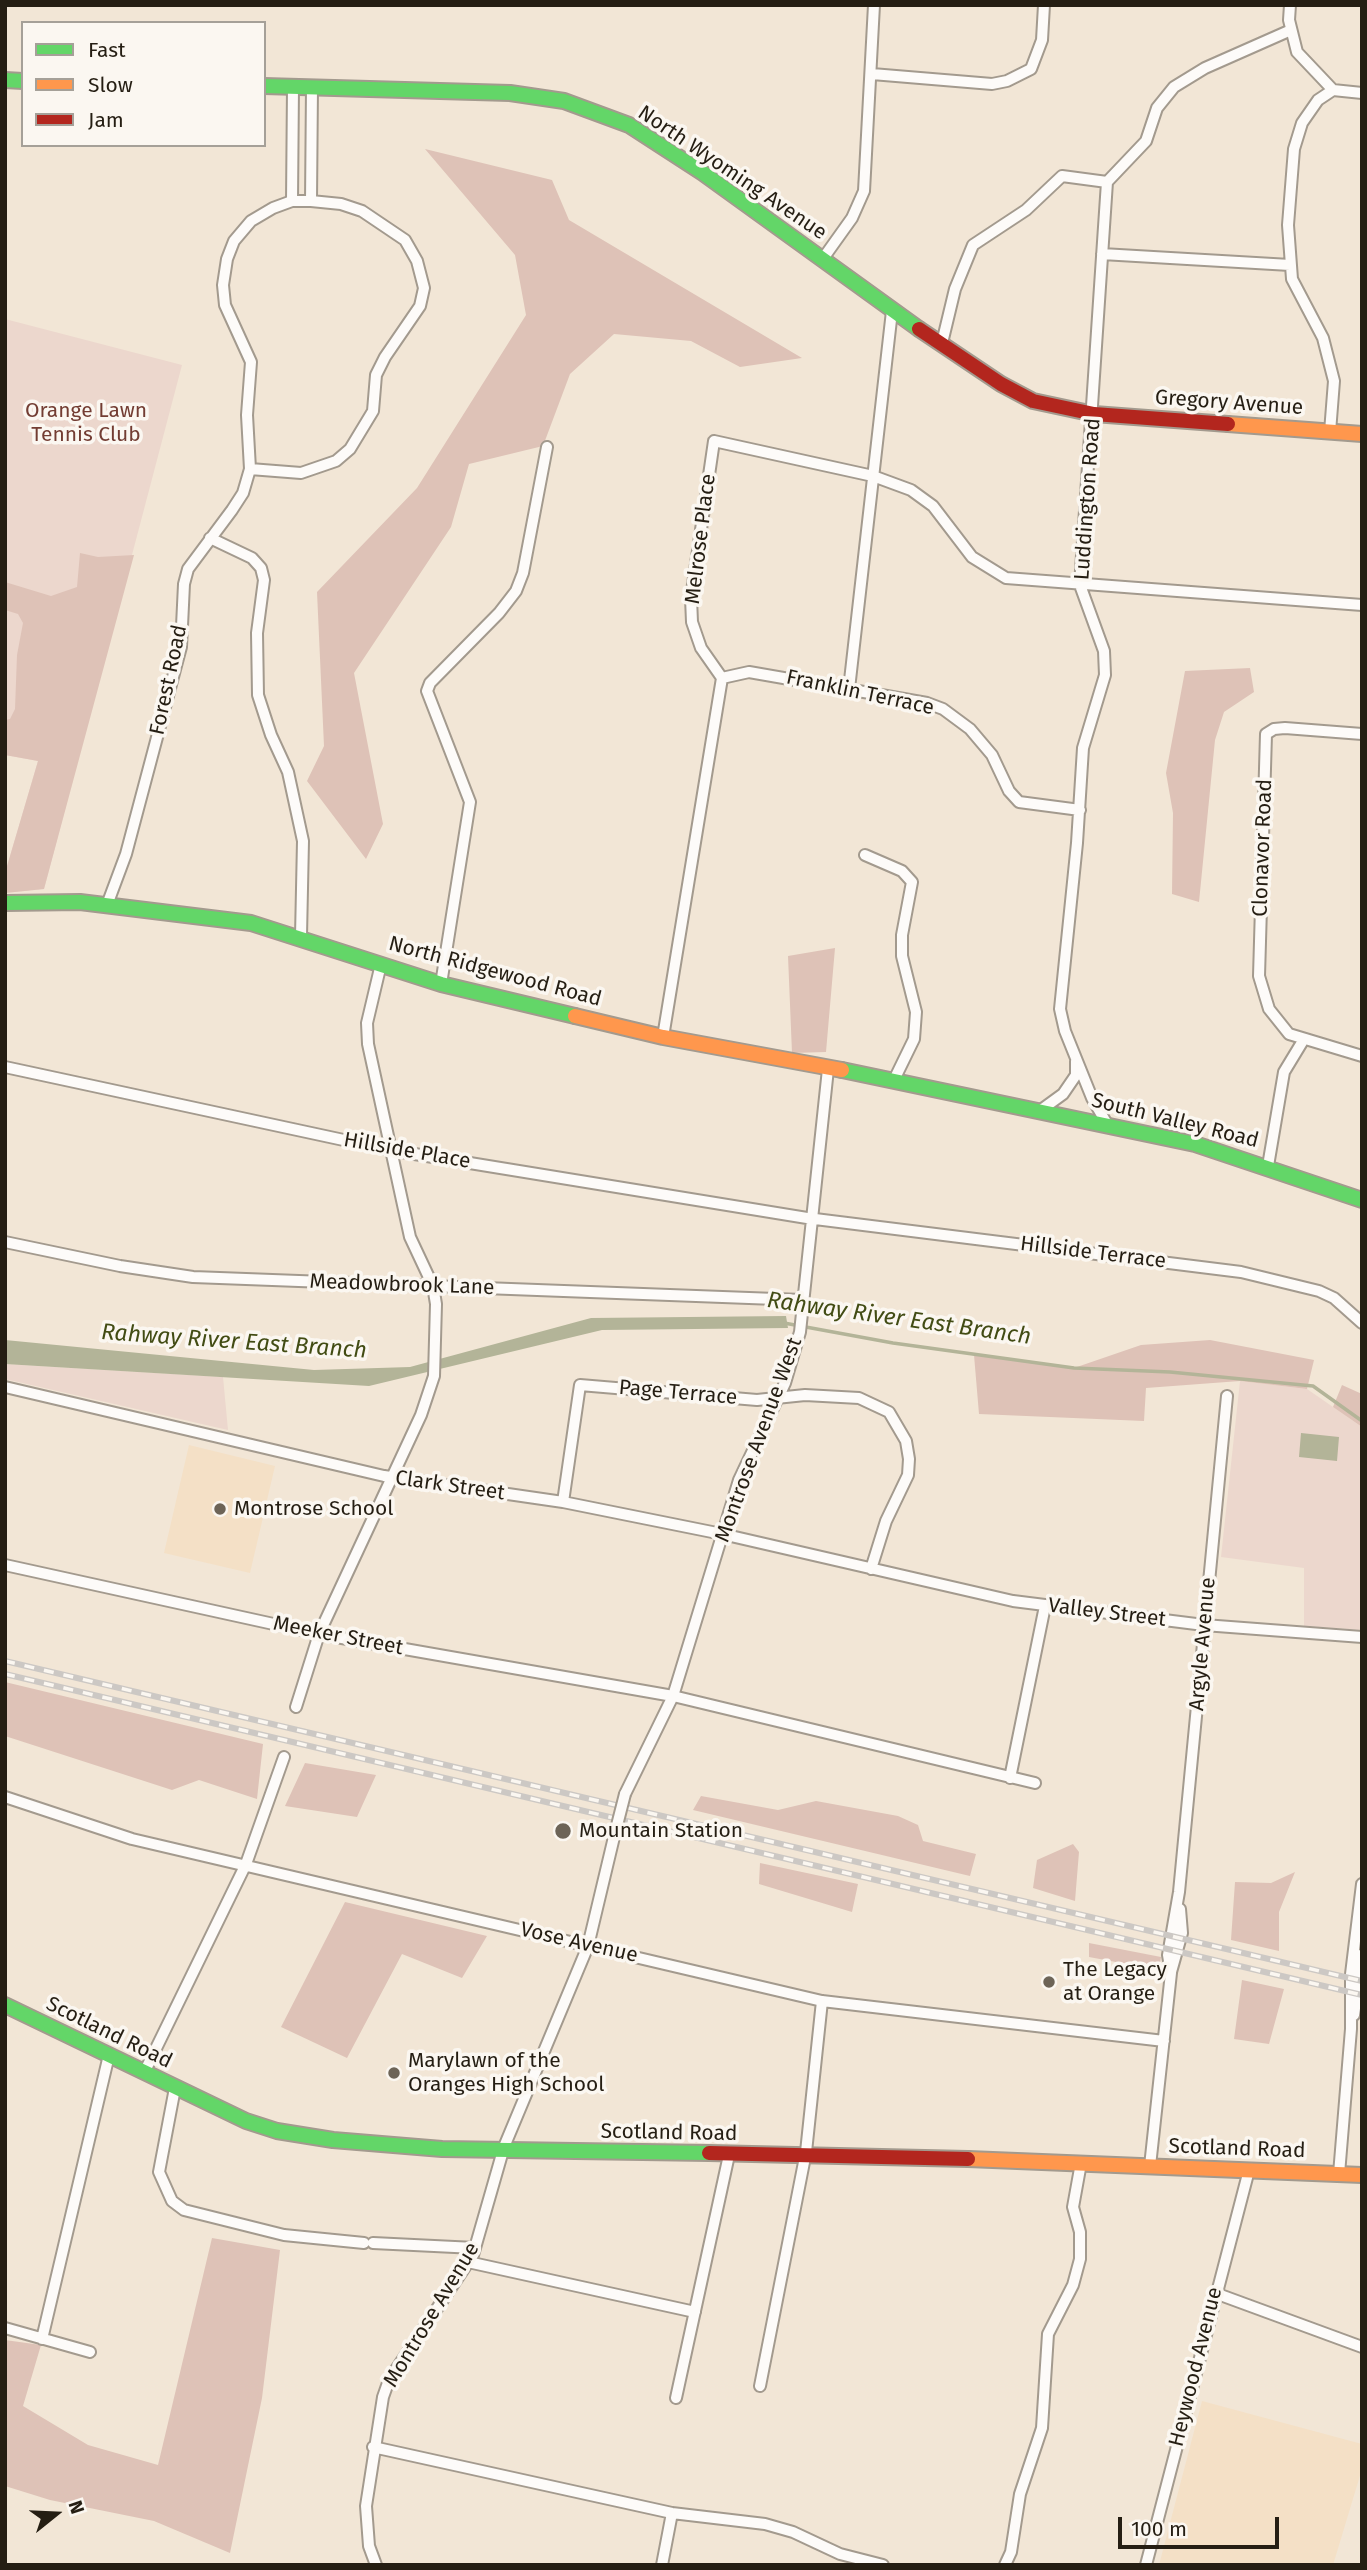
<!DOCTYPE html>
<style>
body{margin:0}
#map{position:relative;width:1367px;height:2570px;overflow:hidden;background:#f2e6d6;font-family:"Fira Sans",sans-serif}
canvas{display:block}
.frame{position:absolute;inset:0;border:7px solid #251e13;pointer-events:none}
.legend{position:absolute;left:21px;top:21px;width:245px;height:126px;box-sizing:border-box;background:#fbf7f1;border:2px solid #a5a098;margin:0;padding:9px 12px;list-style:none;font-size:21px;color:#251e13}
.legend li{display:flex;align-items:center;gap:14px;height:35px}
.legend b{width:35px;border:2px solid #a5a098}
.north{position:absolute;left:21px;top:2479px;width:70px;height:70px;-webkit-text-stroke:5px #fbf7f1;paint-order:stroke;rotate:72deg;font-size:19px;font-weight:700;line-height:28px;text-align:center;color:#251e13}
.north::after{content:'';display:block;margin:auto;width:24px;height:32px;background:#251e13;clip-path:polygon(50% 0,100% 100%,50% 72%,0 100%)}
.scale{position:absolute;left:1118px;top:2517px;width:161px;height:32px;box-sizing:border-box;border:4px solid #251e13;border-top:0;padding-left:9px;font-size:21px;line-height:24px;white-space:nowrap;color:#251e13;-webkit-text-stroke:5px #fbf7f1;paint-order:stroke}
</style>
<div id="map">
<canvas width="1367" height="2570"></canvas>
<div class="frame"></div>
<ul class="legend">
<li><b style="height:9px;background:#63d668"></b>Fast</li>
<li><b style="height:9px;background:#ff974d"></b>Slow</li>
<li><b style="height:9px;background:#b3261e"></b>Jam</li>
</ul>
<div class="north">N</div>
<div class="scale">100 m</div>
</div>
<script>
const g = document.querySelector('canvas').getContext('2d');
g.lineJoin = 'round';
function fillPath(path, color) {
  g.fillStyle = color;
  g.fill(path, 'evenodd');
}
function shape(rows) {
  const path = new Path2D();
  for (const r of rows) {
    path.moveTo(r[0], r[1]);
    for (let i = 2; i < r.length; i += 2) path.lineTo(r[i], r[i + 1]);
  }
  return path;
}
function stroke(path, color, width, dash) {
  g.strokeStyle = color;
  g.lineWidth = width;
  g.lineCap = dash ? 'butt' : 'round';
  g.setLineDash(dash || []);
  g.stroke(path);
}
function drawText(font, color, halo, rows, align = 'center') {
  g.font = font + ' "Fira Sans",sans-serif';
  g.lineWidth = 7;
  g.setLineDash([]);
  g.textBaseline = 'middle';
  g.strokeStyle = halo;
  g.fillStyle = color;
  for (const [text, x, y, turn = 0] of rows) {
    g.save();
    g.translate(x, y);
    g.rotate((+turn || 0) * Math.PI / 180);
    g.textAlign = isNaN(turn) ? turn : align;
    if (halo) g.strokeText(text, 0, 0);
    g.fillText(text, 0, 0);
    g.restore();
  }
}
const built = shape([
 [189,1445,275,1466,250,1573,164,1553],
 [1202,2401,1362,2444,1362,2469,1333,2565,1159,2565]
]);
const green = shape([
 [5,319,182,365,44,889,5,893,5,873,38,761,5,755],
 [5,1364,223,1377,228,1430,5,1379],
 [1240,1381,1307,1389,1362,1427,1362,1630,1304,1626,1304,1568,1221,1557]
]);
const forest = shape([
 [425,149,552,180,569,220,802,358,740,367,691,341,614,334,570,374,543,446,469,464,451,527,354,673,383,824,366,859,307,781,324,746,317,592,417,488,526,315,515,255],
 [80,553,98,557,134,555,44,889,5,893,5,873,38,761,5,755,5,720,10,719,15,709,17,655,23,623,18,614,5,610,5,582,51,596,77,587],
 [1250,668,1254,692,1224,712,1215,740,1199,902,1172,894,1173,813,1166,773,1185,671],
 [835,948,826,1052,792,1053,788,956],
 [1210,1340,1314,1360,1307,1389,1240,1381,1146,1388,1144,1421,979,1414,974,1355,1074,1368,1141,1345],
 [1342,1385,1362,1394,1362,1427,1333,1407],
 [5,1682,263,1744,257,1799,199,1780,172,1790,5,1736],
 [305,1763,376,1775,357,1817,285,1806],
 [701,1796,778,1810,816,1801,898,1816,918,1825,923,1841,976,1854,970,1876,693,1810],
 [1073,1844,1079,1852,1075,1901,1033,1888,1037,1860],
 [760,1863,858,1884,852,1912,759,1884],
 [1295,1872,1279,1912,1279,1951,1231,1940,1235,1882,1271,1883],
 [345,1902,487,1936,462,1978,402,1954,347,2058,281,2027],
 [1089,1943,1161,1957,1159,1970,1089,1957],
 [1242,1980,1284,1989,1269,2044,1234,2039],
 [212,2238,280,2250,262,2398,230,2553,154,2521,50,2500,5,2486,5,2340,41,2345,23,2406,88,2445,158,2465]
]);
const water = shape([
 [786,1316,788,1328,602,1330,369,1386,5,1364,5,1340,314,1370,410,1367,591,1318],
 [1301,1433,1339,1437,1337,1461,1299,1457]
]);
const stream = shape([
 [784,1323,893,1343,1074,1368,1170,1372,1313,1386,1362,1421]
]);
const street = shape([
 [1290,5,1289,20,1297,52,1333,90,1362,93],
 [872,74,992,84,1007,81,1031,69,1042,40,1044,5],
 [292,201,293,87],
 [311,201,312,87],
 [1102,254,1290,265],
 [822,260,852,218,864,191,874,5],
 [942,343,955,289,973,245,1026,210,1062,176,1107,182],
 [1330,432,1334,381,1323,338,1292,279,1288,225,1294,149,1302,123,1318,100,1333,90],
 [210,538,252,558,261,568,264,580,257,633,258,695,271,735,288,772,303,841,301,936],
 [722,678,749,672,927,703,943,709,970,729,992,755,1009,791,1019,802,1080,810],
 [849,689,892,311],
 [1362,734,1285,728,1274,729,1266,734,1259,976,1269,1009,1289,1034,1362,1056],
 [865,855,902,871,912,882,902,935,902,956,916,1012,914,1039,894,1080],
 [107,905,126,854,181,647,184,584,188,569,232,510,243,493,250,469,247,415,251,362,225,305,223,285,227,259,234,241,251,221,273,208,292,201,311,201,341,204,362,211,405,240,417,261,424,288,420,306,385,357,376,375,373,411,350,449,336,461,301,473,250,469],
 [441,984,470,802,427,691,430,683,499,613,516,591,523,573,547,447],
 [663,1037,722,678,701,648,692,622,691,598,714,441,873,476,911,490,933,506,972,557,1006,578,1362,605],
 [5,1067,390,1150,807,1218,1241,1272,1319,1291,1334,1298,1362,1323],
 [1041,1110,1063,1094,1076,1075,1076,1061],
 [1107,1124,1092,1098,1065,1031,1060,1009,1077,843,1083,748,1105,675,1104,651,1080,585,1107,182,1146,141,1157,108,1174,87,1205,68,1291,30],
 [1268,1166,1284,1072,1304,1039],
 [5,1242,120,1266,193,1277,802,1300],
 [5,1387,384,1476,563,1502,722,1534,1013,1601,1204,1625,1362,1637],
 [563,1502,580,1385,757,1400,805,1395,859,1398,889,1412,906,1441,909,1459,908,1475,886,1521,871,1569],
 [5,1565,319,1634,673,1696,1035,1783],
 [296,1707,319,1634,421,1415,434,1376,436,1304,433,1286,410,1237,368,1044,367,1023,381,964],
 [1010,1778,1045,1606],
 [625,1794,673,1696,739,1480,785,1383,800,1332,828,1069],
 [5,1797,132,1839,822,2001,1164,2041],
 [1171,1972,1182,1933,1180,1909],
 [1354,2015,1360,1975,1358,1955],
 [144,2073,246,1864,284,1757],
 [175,2088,159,2172,172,2201,184,2210,284,2235,364,2243],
 [1150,2166,1171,1973,1168,1955,1179,1892,1227,1396],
 [1339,2174,1351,2029,1351,1974,1362,1884],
 [373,2243,475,2248],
 [468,2262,695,2312],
 [1215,2293,1362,2347],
 [5,2328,90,2352],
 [42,2339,109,2055],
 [760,2386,806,2152,822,2001],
 [676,2398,729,2155],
 [373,2447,672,2513,765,2524,793,2532,840,2554,883,2565],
 [376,2565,369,2546,366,2506,383,2397,389,2380,473,2255,504,2147,588,1946,614,1837],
 [662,2565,672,2513],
 [1005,2565,1011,2552,1020,2494,1042,2428,1048,2334,1073,2285,1080,2259,1080,2232,1073,2207,1081,2163],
 [1146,2565,1249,2170]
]);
const fast = shape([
 [5,80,23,81],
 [264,86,510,93,564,101,629,125,703,173,919,329],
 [5,903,80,902,251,923,441,984,575,1016],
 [842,1070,1195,1144,1362,1200],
 [5,2005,246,2121,277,2131,333,2140,442,2149,709,2153]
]);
const slow = shape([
 [1228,424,1362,434],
 [575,1016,663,1037,842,1070],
 [968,2159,1362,2175]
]);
const jam = shape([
 [919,329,1001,384,1033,401,1094,414,1228,424],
 [709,2153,968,2159]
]);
const rail = shape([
 [5,1661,1362,1981],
 [5,1674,1362,1995]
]);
const streetBridge = shape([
 [614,1837,625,1794]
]);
const markers = [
 [220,1509,7,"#6d6457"],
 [563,1831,9,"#6d6457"],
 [1049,1982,7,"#6d6457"],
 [394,2073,7,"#6d6457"]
];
const streetNames = [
 ["North Wyoming Avenue",732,173,34],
 ["Gregory Avenue",1229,403,4],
 ["Luddington Road",1088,499,-86],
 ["Melrose Place",701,539,-83],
 ["Forest Road",169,680,-78],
 ["Franklin Terrace",860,693,12],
 ["Clonavor Road",1263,848,-88],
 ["North Ridgewood Road",495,972,15],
 ["South Valley Road",1175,1121,14],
 ["Hillside Place",407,1151,10],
 ["Hillside Terrace",1093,1253,7],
 ["Meadowbrook Lane",402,1285,2],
 ["Page Terrace",678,1393,5],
 ["Montrose Avenue West",759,1440,-70],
 ["Clark Street",450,1486,8],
 ["Valley Street",1107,1613,7],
 ["Meeker Street",338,1636,11],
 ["Argyle Avenue",1203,1644,-85],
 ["Vose Avenue",579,1943,13],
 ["Scotland Road",109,2033,26],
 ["Scotland Road",669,2133,1],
 ["Scotland Road",1237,2149,2],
 ["Montrose Avenue",432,2315,-59],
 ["Heywood Avenue",1196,2367,-76]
];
const parkNames = [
 ["Orange Lawn",86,411],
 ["Tennis Club",86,435]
];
const poiNames = [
 ["Montrose School",234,1509],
 ["Mountain Station",579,1831],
 ["The Legacy",1063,1970],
 ["at Orange",1063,1994],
 ["Marylawn of the",408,2061],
 ["Oranges High School",408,2085]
];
const waterNames = [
 ["Rahway River East Branch",899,1319,8],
 ["Rahway River East Branch",234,1342,4]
];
fillPath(built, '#f4e0c6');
fillPath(green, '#ecd7cd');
fillPath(forest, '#dec2b7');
fillPath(water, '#b3b498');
stroke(stream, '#b3b498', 3.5);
stroke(street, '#a39a8e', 14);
stroke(fast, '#a39a8e', 18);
stroke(slow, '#a39a8e', 18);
stroke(jam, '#a39a8e', 18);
stroke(street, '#fdfbf9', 10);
stroke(fast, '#63d668', 14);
stroke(slow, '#ff974d', 14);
stroke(jam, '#b3261e', 14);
stroke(rail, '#ccc8c4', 6);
stroke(rail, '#fbf7f1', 3.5, [10]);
stroke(streetBridge, '#a39a8e', 14, []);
stroke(streetBridge, '#fdfbf9', 10);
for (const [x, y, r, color] of markers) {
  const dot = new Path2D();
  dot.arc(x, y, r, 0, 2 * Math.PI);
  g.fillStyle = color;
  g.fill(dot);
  stroke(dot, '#fbf7f1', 2.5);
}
drawText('21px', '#251e13', '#fbf7f1', streetNames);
drawText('21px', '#733d33', '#fbf7f1', parkNames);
drawText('21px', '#251e13', '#fbf7f1', poiNames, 'left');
drawText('italic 23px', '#424c14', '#fbf7f1', waterNames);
</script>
